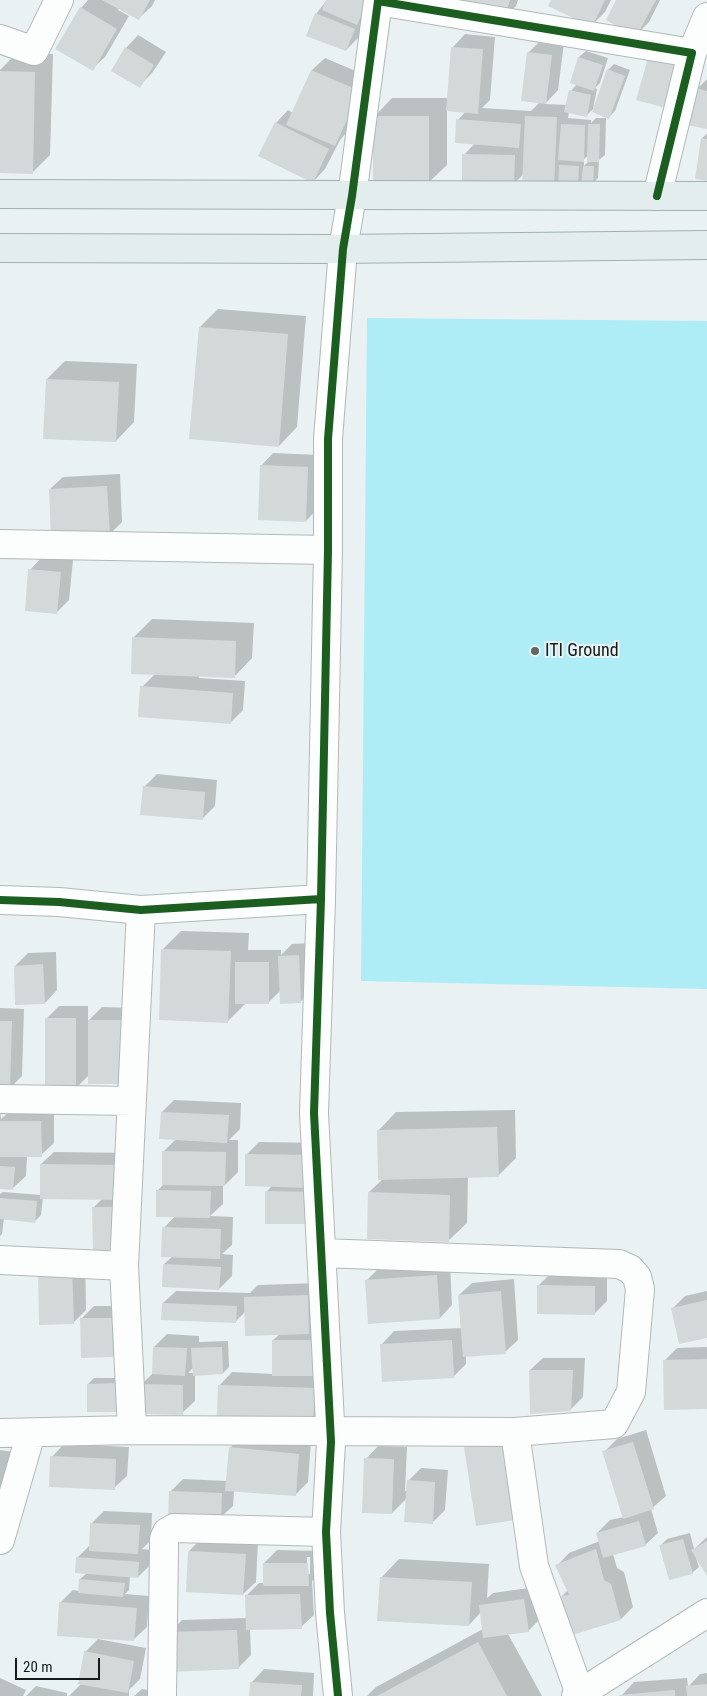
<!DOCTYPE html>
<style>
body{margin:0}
#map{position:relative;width:707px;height:1696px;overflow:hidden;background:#eaf1f2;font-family:"Roboto Condensed",sans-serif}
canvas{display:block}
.scale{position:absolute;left:15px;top:1658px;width:85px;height:22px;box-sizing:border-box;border:2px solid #151a1a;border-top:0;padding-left:6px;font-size:15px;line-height:18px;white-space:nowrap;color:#151a1a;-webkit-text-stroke:4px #e7f3f5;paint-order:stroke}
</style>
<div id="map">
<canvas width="707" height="1696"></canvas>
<div class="scale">20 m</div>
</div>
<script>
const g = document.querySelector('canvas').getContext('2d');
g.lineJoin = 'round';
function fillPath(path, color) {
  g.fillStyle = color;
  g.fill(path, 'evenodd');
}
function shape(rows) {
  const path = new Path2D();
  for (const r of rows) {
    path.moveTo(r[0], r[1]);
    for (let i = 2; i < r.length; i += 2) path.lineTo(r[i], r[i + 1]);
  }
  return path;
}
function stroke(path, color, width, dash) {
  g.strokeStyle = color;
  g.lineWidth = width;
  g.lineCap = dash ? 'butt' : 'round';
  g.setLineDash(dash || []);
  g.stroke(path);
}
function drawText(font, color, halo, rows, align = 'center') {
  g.font = font + ' "Roboto Condensed",sans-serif';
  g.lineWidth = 4;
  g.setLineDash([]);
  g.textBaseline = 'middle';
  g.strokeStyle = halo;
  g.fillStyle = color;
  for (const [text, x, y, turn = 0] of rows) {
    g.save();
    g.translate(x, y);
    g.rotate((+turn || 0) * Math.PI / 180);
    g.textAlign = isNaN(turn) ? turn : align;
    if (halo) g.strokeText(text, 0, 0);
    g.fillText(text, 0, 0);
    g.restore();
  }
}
const green = shape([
 [367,318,707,321,707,989,361,981]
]);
const shadow = shape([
 [88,0,155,0,152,6,139,18,119,8,118,10,129,16,105,57,92,69,57,49,81,8],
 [327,0,374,0,359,37,346,50,316,14],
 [459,0,518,0,516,6,503,18],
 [552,0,611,0,605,12,592,25],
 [618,0,660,0,649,22,636,35],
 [465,34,495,37,490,100,482,108,531,111,540,102,528,53,541,40,564,43,558,90,545,104,567,105,571,91,577,84,571,82,579,57,586,51,608,58,600,83,595,88,597,89,593,109,586,116,569,112,568,118,591,120,591,123,596,118,606,118,605,155,599,160,598,178,592,184,560,180,554,186,524,174,513,184,464,155,475,143,458,120,466,111,447,110,447,165,428,183,374,117,392,98,448,98,453,47],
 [589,155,588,162,584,166,584,159],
 [138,35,166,52,152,73,139,86,126,48],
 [17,53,53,54,50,155,32,173,0,172,0,70],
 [325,58,372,78,347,132,340,140,325,169,313,182,276,123,288,110,293,113,312,70],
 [614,64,630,70,615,111,609,117,608,70],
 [707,79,707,128,697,89],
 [707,134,707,180,702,138],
 [218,309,306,316,297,427,279,446,200,327],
 [65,361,137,364,134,422,116,441,47,379],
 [273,453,320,455,318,508,306,521,261,466],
 [120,474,122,522,109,535,50,489,63,477],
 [42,557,73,560,69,600,56,613,30,570],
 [152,619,254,623,252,658,234,677,199,675,199,678,245,681,243,710,230,723,142,687,155,674,133,638],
 [157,774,217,780,215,806,202,819,144,787],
 [181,931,249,933,248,950,281,950,281,955,292,944,311,943,313,990,300,1002,281,990,268,1003,246,1003,228,1021,163,949],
 [56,952,57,990,45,1003,15,966,28,953],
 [59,1006,88,1006,88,1021,102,1007,136,1008,89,1075,75,1089,46,1019],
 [0,1008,24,1009,22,1076,10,1088,0,1088],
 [174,1100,241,1103,240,1129,229,1140,238,1140,238,1172,225,1185,223,1184,223,1204,210,1216,233,1217,232,1245,222,1254,233,1255,232,1276,219,1289,164,1264,173,1256,164,1228,175,1216,158,1190,163,1185,163,1152,176,1139,162,1112],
 [0,1107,1,1119,12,1109,54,1109,54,1143,41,1155,27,1156,26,1176,13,1188,0,1188],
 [515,1110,516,1158,498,1176,468,1177,467,1223,448,1241,369,1192,383,1179,378,1131,396,1112],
 [259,1142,324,1143,327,1210,266,1192,272,1186,246,1155],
 [54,1152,134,1153,131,1238,93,1208,103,1198,43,1197,41,1215,35,1221,4,1218,2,1234,0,1236,0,1194,3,1192,41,1195,41,1164],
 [85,1253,86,1310,73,1323,41,1323],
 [450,1263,452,1305,440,1318,366,1281,379,1268],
 [551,1273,607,1274,607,1301,594,1314,538,1286],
 [514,1279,518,1340,505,1352,466,1356,466,1364,453,1377,382,1344,394,1331,462,1328,459,1295,472,1283],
 [321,1283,326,1405,313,1418,220,1385,232,1372,273,1374,273,1340,281,1333,246,1311,235,1322,163,1303,176,1291,250,1293,258,1285],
 [707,1291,707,1337,672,1309,685,1296],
 [94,1306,124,1306,125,1343,112,1356,81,1319],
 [167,1334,199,1336,199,1342,228,1341,229,1367,223,1373,195,1374,195,1401,182,1413,141,1385,153,1373,154,1347],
 [194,1367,194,1373,188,1373],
 [707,1347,707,1408,664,1361,677,1348],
 [543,1358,585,1358,583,1397,570,1410,530,1370],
 [94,1378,123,1378,88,1411,88,1384],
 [646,1430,666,1496,651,1509,658,1533,645,1545,613,1554,617,1568,624,1572,633,1607,621,1619,562,1596,568,1590,557,1566,569,1553,600,1541,597,1533,610,1520,624,1517,604,1452,617,1439],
 [243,1435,311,1441,308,1482,295,1495,234,1490,233,1506,220,1518,170,1492,183,1479,227,1481,230,1448],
 [64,1444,129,1447,127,1476,114,1488,52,1457],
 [378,1446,407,1447,405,1491,407,1491,408,1481,421,1468,448,1470,445,1510,433,1522,407,1498,392,1513,366,1459],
 [0,1450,14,1452,0,1496],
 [104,1511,152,1513,151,1540,142,1549,151,1550,151,1564,138,1577,130,1576,129,1590,125,1594,149,1596,147,1627,134,1639,60,1603,73,1590,79,1591,80,1579,87,1573,77,1558,91,1544,92,1523],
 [690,1533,694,1549,707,1537,707,1574,696,1558,699,1567,692,1573,661,1545,667,1539],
 [202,1538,258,1541,256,1582,243,1594,189,1551],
 [277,1550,321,1551,321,1573,312,1581,314,1615,301,1627,250,1629,251,1655,238,1668,170,1633,182,1620,247,1618,246,1596,259,1583,264,1583,264,1563],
 [307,1557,310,1557,310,1574,307,1574],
 [399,1559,489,1564,487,1598,493,1593,536,1587,541,1618,528,1631,508,1634,542,1696,367,1696,376,1687,483,1629,481,1612,469,1625,381,1578],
 [98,1639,146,1648,140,1679,129,1690,129,1696,69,1696,81,1684,85,1652],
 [264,1669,314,1673,313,1696,251,1696,252,1682],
 [707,1673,707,1696,621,1696,634,1682,687,1678,688,1687,700,1674],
 [0,1678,26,1690,23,1696,0,1696],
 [36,1686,67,1693,67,1696,26,1696],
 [142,1689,169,1694,168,1696,134,1696]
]);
const building = shape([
 [102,0,150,0,139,20],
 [326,0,368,0,357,25,322,10],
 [458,0,510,0,504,20,456,4],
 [551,0,605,0,592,27,548,6],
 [616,0,656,0,636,37,606,20],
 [80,7,117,29,93,71,55,49],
 [315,13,355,29,346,51,306,36],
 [125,47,154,65,140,88,111,71],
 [451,47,483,49,478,114,446,111],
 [527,52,552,55,546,104,521,101],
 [578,57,603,65,594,91,570,83],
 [648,58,681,66,670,109,636,100],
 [607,69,625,76,609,119,592,112],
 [311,70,360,91,335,146,286,125],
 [0,71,35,72,33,174,0,173],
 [696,88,707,91,707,129,687,125],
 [569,90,591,95,587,117,564,112],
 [373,116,429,116,429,185,373,184],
 [525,116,557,117,554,188,522,186],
 [456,119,521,124,519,148,455,143],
 [275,122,329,149,313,183,258,156],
 [561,124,585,125,584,162,558,160],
 [588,124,600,124,599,162,587,162],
 [701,138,707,139,707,181,695,179],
 [462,154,515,155,514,186,462,184],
 [559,165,579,166,578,189,558,189],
 [583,166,594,166,593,186,581,185],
 [199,327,288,334,279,447,189,439],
 [46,379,119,382,116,442,43,439],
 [260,465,308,467,306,522,258,520],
 [107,486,110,536,51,539,49,489],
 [28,569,61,572,57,614,25,611],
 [132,637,236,641,235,678,131,674],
 [140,686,233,693,231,724,138,717],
 [143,786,205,792,203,820,140,815],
 [161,949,231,951,228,1023,159,1020],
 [299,955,301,1003,280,1004,278,956],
 [235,962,269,962,269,1004,235,1004],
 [43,964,45,1004,15,1005,14,966],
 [45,1018,76,1018,76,1090,45,1090],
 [88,1020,124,1020,124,1084,88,1084],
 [0,1021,12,1021,10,1090,0,1089],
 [161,1112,229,1115,227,1143,159,1139],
 [0,1121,41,1121,42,1157,0,1157],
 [497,1127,499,1177,378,1180,377,1130],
 [162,1151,226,1152,225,1186,162,1185],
 [245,1154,311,1155,311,1188,245,1186],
 [40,1164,122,1165,121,1200,40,1199],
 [0,1166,15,1167,13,1190,0,1189],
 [156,1190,211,1191,210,1218,156,1217],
 [265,1191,314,1192,314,1224,265,1224],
 [368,1192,450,1195,449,1242,367,1239],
 [0,1198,37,1201,35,1223,0,1219],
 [92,1207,119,1207,119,1252,93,1252],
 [162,1227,221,1229,220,1259,161,1257],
 [163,1264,221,1267,219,1290,162,1287],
 [72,1265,74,1324,39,1325,38,1267],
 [437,1275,440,1319,368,1324,365,1280],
 [537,1285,595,1286,595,1315,537,1314],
 [501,1291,506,1354,463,1357,458,1295],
 [308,1295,309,1334,245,1336,244,1297],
 [707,1300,707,1338,679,1344,671,1308],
 [162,1303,237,1306,236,1323,161,1320],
 [80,1318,112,1318,113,1357,81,1358],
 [272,1340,317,1340,317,1376,272,1376],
 [452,1340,454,1378,382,1382,380,1344],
 [153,1347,187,1348,185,1376,152,1374],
 [222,1347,223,1374,193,1376,191,1348],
 [707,1359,707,1409,664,1410,663,1360],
 [529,1370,573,1370,571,1411,530,1414],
 [118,1383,118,1412,87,1412,87,1384],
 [140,1384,183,1385,183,1415,140,1414],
 [218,1385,315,1388,313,1419,217,1416],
 [504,1441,515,1520,476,1526,464,1447],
 [633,1442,654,1509,623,1519,602,1451],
 [229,1447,299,1454,296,1496,225,1491],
 [50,1456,116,1459,115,1490,49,1487],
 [364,1458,394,1459,392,1514,362,1513],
 [407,1480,435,1482,433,1524,404,1522],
 [169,1491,222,1493,221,1520,168,1518],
 [639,1521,646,1546,603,1558,596,1533],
 [90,1523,140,1525,138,1554,89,1551],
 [683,1539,693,1574,669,1580,659,1545],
 [707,1541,707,1576,691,1550],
 [596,1549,604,1580,611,1584,621,1620,572,1635,561,1596,569,1595,555,1565],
 [188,1551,246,1554,243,1595,186,1592],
 [76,1557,139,1562,138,1578,75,1573],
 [263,1563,308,1563,309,1586,263,1586],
 [380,1577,472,1582,469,1626,377,1621],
 [79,1579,125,1583,123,1597,78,1593],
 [300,1594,302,1629,246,1630,245,1595],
 [524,1599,529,1632,483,1638,479,1605],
 [59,1602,137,1608,134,1641,57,1636],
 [237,1630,239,1669,170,1672,168,1632],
 [478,1642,507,1696,377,1696],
 [84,1651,134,1661,128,1693,78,1684],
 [250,1682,302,1685,301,1696,249,1696],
 [707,1684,707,1696,687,1696,686,1686],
 [675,1690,675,1696,619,1696,619,1695]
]);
const minor = shape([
 [0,39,34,51,59,0],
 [692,53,707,17],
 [0,544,328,550],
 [321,899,328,550,328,439,343,249,352,196,378,1,692,53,657,196],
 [0,900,59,902,141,910,321,899,314,1113,331,1442,326,1532,330,1613,338,1696],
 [0,1099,132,1101],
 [0,1260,124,1266],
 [132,1430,124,1266,141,910],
 [515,1432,534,1566,580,1694],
 [0,1433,132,1430,515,1432,614,1424,631,1392,640,1289,637,1277,630,1269,619,1264,321,1253],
 [0,1540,31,1433],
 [162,1696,164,1548,164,1539,167,1532,174,1528,326,1532],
 [576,1696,707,1613]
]);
const major = shape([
 [0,194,707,196],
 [0,248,336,249,707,245]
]);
const cycleway = shape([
 [321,899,328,550,328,439,343,249,352,196,378,1,692,53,657,196],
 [0,900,59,902,141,910,321,899,314,1113,331,1442,326,1532,330,1613,338,1696]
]);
const markers = [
 [535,651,5,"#606566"]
];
const poiNames = [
 ["ITI Ground",545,651]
];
fillPath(green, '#aeedf5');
fillPath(shadow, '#0003');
fillPath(building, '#d3d9d9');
stroke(minor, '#b2b8b8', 30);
stroke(major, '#9eb0b2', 30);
stroke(minor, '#fcfdfd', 28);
stroke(major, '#e3edee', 28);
stroke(cycleway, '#1b5e20', 8);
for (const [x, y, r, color] of markers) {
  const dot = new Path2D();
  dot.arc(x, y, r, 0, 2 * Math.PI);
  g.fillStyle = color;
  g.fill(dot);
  stroke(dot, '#e7f3f5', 2);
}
drawText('18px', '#151a1a', '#e7f3f5', poiNames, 'left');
</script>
